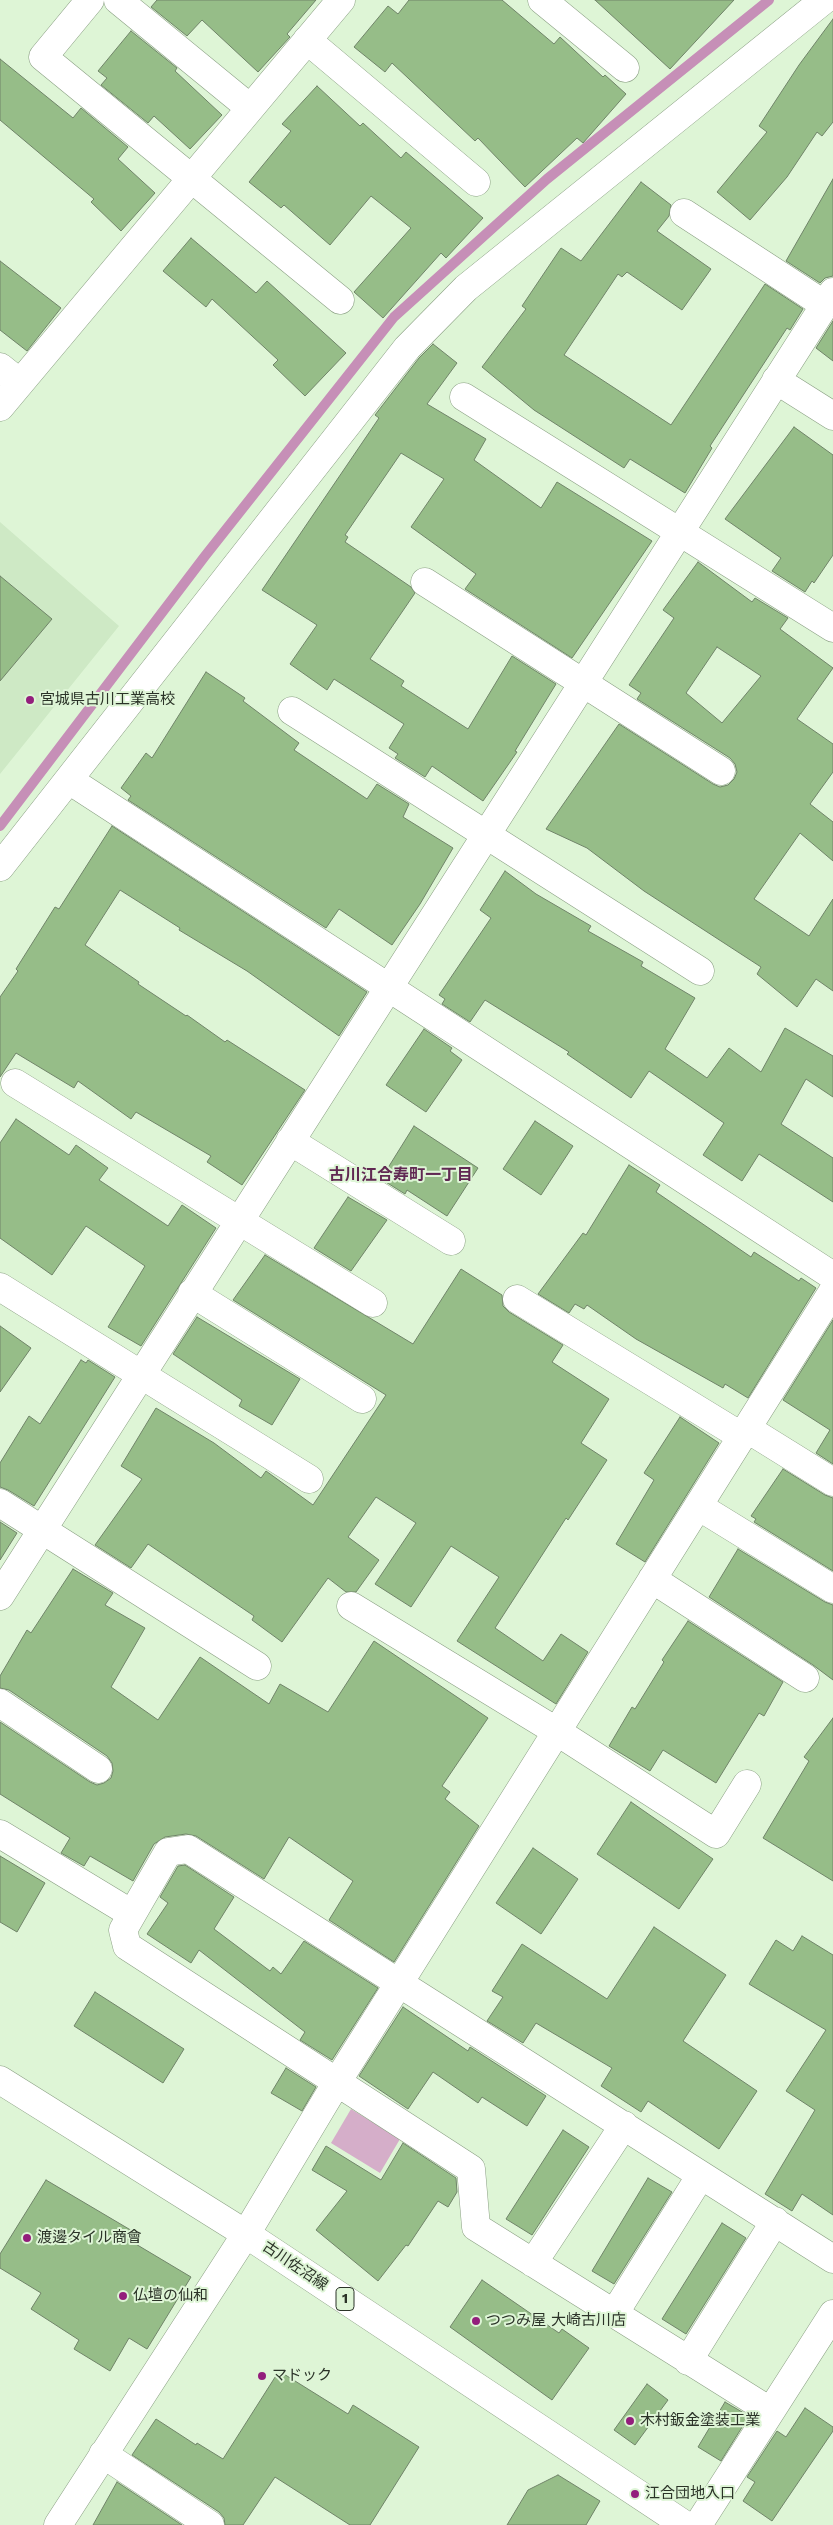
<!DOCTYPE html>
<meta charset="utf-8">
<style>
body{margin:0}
canvas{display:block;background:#def5d6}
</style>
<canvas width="833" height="2525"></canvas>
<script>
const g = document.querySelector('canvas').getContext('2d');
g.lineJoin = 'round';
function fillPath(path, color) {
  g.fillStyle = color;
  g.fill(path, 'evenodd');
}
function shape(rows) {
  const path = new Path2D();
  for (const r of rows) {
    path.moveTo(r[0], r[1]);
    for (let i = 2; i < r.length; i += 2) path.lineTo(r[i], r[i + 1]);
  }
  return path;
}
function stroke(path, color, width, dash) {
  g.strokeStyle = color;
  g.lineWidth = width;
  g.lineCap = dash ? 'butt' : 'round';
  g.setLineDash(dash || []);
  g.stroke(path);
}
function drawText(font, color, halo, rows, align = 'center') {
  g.font = font + ' "Work Sans","Noto Sans JP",sans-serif';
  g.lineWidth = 4;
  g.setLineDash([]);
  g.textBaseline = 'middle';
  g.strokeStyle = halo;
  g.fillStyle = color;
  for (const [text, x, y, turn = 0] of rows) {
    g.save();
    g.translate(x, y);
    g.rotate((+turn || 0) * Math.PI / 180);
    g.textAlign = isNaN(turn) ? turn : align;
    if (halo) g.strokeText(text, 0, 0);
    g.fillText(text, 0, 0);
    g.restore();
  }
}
const built = shape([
 [0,522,119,626,0,774]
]);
const green = shape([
 [351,2109,400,2139,380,2173,331,2143]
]);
const stream = shape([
 [0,826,205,556,394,317,547,179,769,0]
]);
const building = shape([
 [157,0,316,0,287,34,290,37,258,72,202,20,187,36,151,7,157,0],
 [409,0,502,0,554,44,560,37,603,77,605,75,626,94,583,143,577,138,525,187,478,138,475,141,392,63,385,72,354,47,388,6,398,14,409,0],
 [595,0,734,0,670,69,595,0],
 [833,19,833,122,822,136,817,132,787,177,750,220,717,192,767,132,759,126,799,65,833,19],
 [131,31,177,68,175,71,222,115,190,149,154,116,148,123,101,85,107,78,98,71,131,31],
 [0,59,73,118,81,108,128,147,118,159,155,193,121,231,91,202,94,199,0,120,0,59],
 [317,86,360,126,363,123,401,158,406,152,483,218,446,258,441,253,383,318,354,292,411,228,371,196,330,245,284,205,281,208,249,182,291,131,282,124,317,86],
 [833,179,833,276,825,278,820,283,786,261,833,179],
 [641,182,671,205,669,216,657,231,711,269,682,310,627,272,622,277,618,274,564,355,671,425,765,284,803,309,790,330,787,328,710,446,712,448,685,493,630,459,624,468,534,410,482,367,526,309,522,306,561,248,581,261,641,182],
 [191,238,256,293,267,281,346,353,305,396,273,365,278,360,212,299,206,307,163,271,191,238],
 [0,261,61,308,27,351,0,330,0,261],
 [833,321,833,361,816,348,833,321],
 [433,344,457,363,427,404,486,439,474,460,541,508,557,482,652,541,572,658,465,589,476,574,411,527,444,479,401,453,345,535,348,537,345,542,411,587,415,593,370,659,404,681,401,686,468,729,512,656,556,684,515,751,517,752,483,801,432,766,425,777,395,758,398,754,389,748,404,724,334,679,327,690,290,664,317,625,262,590,379,418,375,415,419,358,433,344],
 [794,427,833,455,833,555,814,583,812,581,805,592,772,571,781,558,725,519,794,427],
 [698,562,752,602,755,598,788,618,780,629,833,668,797,719,833,744,833,772,810,804,833,822,833,861,800,833,754,899,809,936,833,899,833,991,816,979,797,1007,757,974,761,967,644,891,587,848,546,829,619,724,713,784,720,787,728,785,734,779,737,772,735,764,730,758,637,699,641,693,629,685,674,618,663,610,698,562],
 [717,647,761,676,722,723,686,693,717,647],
 [0,576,52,619,0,681,0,576],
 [206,672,245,698,243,701,299,743,294,750,367,799,377,784,409,804,403,817,453,848,420,904,392,945,339,909,326,928,128,800,131,796,121,788,146,753,152,758,206,672],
 [112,826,367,992,339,1036,247,971,179,930,180,928,120,890,85,945,139,982,138,984,186,1016,187,1015,225,1042,227,1040,305,1090,242,1185,207,1162,211,1156,136,1112,131,1119,78,1081,74,1088,16,1053,0,1077,0,997,18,971,16,969,55,907,59,909,112,826],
 [505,871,536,894,591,926,588,931,643,962,641,966,695,998,665,1049,707,1078,729,1048,761,1072,785,1028,833,1056,833,1097,806,1079,781,1124,833,1158,833,1202,759,1154,742,1181,703,1155,724,1123,649,1071,631,1098,567,1054,569,1052,485,1000,470,1022,442,1004,445,999,439,995,491,918,480,910,505,871],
 [424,1029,452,1048,450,1051,462,1060,426,1112,386,1085,424,1029],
 [16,1119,69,1155,76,1145,108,1168,99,1180,168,1226,182,1205,216,1228,141,1346,108,1327,145,1266,86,1226,52,1275,0,1238,0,1143,16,1119],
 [535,1121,573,1146,541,1195,503,1169,535,1121],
 [414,1126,478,1168,447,1216,407,1190,405,1194,381,1179,414,1126],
 [629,1165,660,1185,656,1192,751,1257,754,1252,799,1281,801,1278,816,1288,748,1398,725,1384,723,1388,636,1339,587,1305,584,1309,575,1304,569,1313,538,1294,583,1233,586,1235,629,1165],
 [348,1197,387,1220,351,1271,314,1248,348,1197],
 [265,1255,413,1344,461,1269,502,1295,503,1306,509,1312,563,1345,552,1362,609,1399,581,1443,607,1460,568,1520,566,1518,495,1628,543,1661,561,1634,588,1652,556,1704,457,1641,499,1577,451,1546,411,1607,375,1584,416,1523,376,1497,348,1537,379,1560,356,1592,346,1592,328,1578,282,1642,252,1620,254,1616,148,1544,131,1568,95,1545,142,1479,121,1466,156,1408,214,1443,261,1478,266,1471,313,1505,386,1395,233,1300,265,1255],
 [197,1317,300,1379,272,1425,239,1406,242,1400,173,1354,197,1317],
 [833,1320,833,1464,816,1453,830,1430,783,1400,833,1320],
 [0,1326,31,1348,0,1392,0,1326],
 [81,1360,86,1363,88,1360,115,1377,34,1506,8,1490,0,1487,0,1463,29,1416,40,1424,81,1360],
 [680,1417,719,1443,645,1562,616,1544,654,1480,644,1473,680,1417],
 [783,1469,825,1495,833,1498,833,1571,754,1522,756,1519,751,1516,783,1469],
 [0,1522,17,1533,0,1560,0,1522],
 [738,1549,825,1602,833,1605,833,1680,813,1665,709,1597,738,1549],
 [73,1569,113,1593,105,1605,145,1628,111,1687,158,1720,200,1657,269,1704,280,1684,328,1712,374,1641,488,1718,442,1786,450,1792,445,1799,479,1826,394,1962,329,1920,353,1881,289,1837,264,1879,196,1836,186,1834,165,1837,154,1844,133,1881,90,1856,84,1866,61,1853,70,1838,0,1794,0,1722,90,1782,97,1785,104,1783,111,1778,113,1771,112,1763,107,1756,9,1690,0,1688,0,1676,27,1630,31,1633,73,1569],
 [688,1621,783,1682,764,1716,759,1713,716,1783,663,1750,650,1771,609,1746,632,1707,635,1709,664,1662,662,1660,688,1621],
 [833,1718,833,1881,763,1838,809,1761,804,1757,833,1718],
 [631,1802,713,1859,679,1909,597,1854,631,1802],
 [533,1848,578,1879,541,1934,496,1903,533,1848],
 [0,1856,45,1883,17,1932,0,1922,0,1856],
 [185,1865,234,1897,214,1929,270,1971,273,1967,281,1974,304,1941,378,1988,332,2060,300,2040,305,2032,199,1950,191,1963,147,1934,168,1903,160,1897,178,1866,185,1865],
 [654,1927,726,1975,683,2041,757,2091,719,2149,648,2101,641,2112,601,2086,612,2068,536,2023,523,2043,487,2021,503,1997,492,1991,522,1944,607,1999,654,1927],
 [802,1936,833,1955,833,2215,802,2194,792,2211,765,2194,815,2110,786,2091,826,2030,749,1984,776,1940,793,1951,802,1936],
 [95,1992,184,2049,163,2083,74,2026,95,1992],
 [403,2007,468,2051,470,2047,546,2096,527,2126,482,2097,478,2103,433,2072,408,2109,359,2076,403,2007],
 [286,2068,316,2087,302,2111,271,2093,286,2068],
 [563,2130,589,2147,532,2235,506,2219,563,2130],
 [403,2143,456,2178,457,2192,448,2207,438,2201,408,2246,406,2245,378,2281,316,2230,347,2191,312,2170,326,2146,381,2180,403,2143],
 [648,2178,672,2192,614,2284,592,2271,648,2178],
 [46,2180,134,2232,129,2240,191,2277,147,2349,129,2338,110,2371,74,2349,79,2340,31,2309,41,2293,0,2268,0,2254,46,2180],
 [722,2223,746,2238,686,2334,662,2319,722,2223],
 [482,2280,559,2333,562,2329,589,2348,552,2400,450,2327,482,2280],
 [279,2371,348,2414,353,2405,419,2447,370,2525,350,2525,275,2477,243,2525,225,2525,224,2518,219,2512,132,2455,156,2419,196,2445,197,2443,223,2459,279,2371],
 [647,2384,668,2400,635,2445,614,2430,647,2384],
 [725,2402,749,2416,721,2461,698,2447,725,2402],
 [805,2408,833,2427,833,2431,772,2521,743,2501,755,2482,747,2477,777,2431,786,2437,805,2408],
 [558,2475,600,2501,586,2525,507,2525,528,2490,558,2475],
 [117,2482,182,2525,93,2525,117,2482]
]);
const minor = shape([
 [90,0,43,57,340,300],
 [118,0,250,108],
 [542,0,625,68],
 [307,40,476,182],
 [684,213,825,305],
 [0,367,20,383],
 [776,380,833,416],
 [464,397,833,628],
 [0,407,341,0],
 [425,582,721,771],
 [292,711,700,971],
 [69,780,833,1276],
 [0,867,407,348,466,288,824,0],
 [15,1083,373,1303],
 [290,1141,451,1241],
 [0,1287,309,1479],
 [192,1293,362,1399],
 [517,1299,741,1436],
 [746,1428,833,1482],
 [0,1503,257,1666],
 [698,1506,833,1589],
 [652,1579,805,1678],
 [0,1596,833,292],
 [351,1606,556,1731,716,1834,747,1784],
 [0,1703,98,1769],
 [0,1834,132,1914],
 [533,2263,624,2125],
 [614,2314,701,2175],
 [688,2361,775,2221],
 [770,2411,476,2227,471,2169,127,1946,123,1930,168,1852,188,1849,833,2259],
 [103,2454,210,2525],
 [58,2525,246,2234,337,2082,833,1291],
 [698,2525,833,2314]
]);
const major = shape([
 [0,2080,246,2234,685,2525]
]);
const markers = [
 [30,700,5,"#931e7c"],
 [27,2238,5,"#931e7c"],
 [123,2296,5,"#931e7c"],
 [476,2321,5,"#931e7c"],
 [262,2376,5,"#931e7c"],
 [630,2421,5,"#931e7c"],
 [635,2494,5,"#931e7c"]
];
const shields = [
 [345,2299,18]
];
const shieldNames = [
 ["1",345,2299]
];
const poiNames = [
 ["宮城県古川工業高校",40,700],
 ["渡邊タイル商會",37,2238],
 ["仏壇の仙和",133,2296],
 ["つつみ屋 大崎古川店",486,2321],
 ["マドック",272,2376],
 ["木村鈑金塗装工業",640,2421],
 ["江合団地入口",645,2494]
];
const streetNames = [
 ["古川佐沼線",295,2266,34]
];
const neighbourhoodNames = [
 ["古川江合寿町一丁目",401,1175]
];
fillPath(built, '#cee9c5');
fillPath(green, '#d5aec9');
stroke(stream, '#c68fb7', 10);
fillPath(building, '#96bd88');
stroke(building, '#708469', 1);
stroke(minor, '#8a9f83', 29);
stroke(major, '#8a9f83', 29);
stroke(minor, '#fff', 28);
stroke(major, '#fff', 28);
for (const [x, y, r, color] of markers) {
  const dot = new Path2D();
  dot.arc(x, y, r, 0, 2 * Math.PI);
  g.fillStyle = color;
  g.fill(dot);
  stroke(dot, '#def5d6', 2);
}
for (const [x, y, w] of shields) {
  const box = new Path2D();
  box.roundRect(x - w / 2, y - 11.5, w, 23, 4);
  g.fillStyle = '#def5d6';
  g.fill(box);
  stroke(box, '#2b3328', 1);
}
drawText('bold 14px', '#2b3328', null, shieldNames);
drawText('15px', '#2b3328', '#def5d6', poiNames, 'left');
drawText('15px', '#2b3328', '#def5d6', streetNames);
drawText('bold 16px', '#602852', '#def5d6', neighbourhoodNames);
</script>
